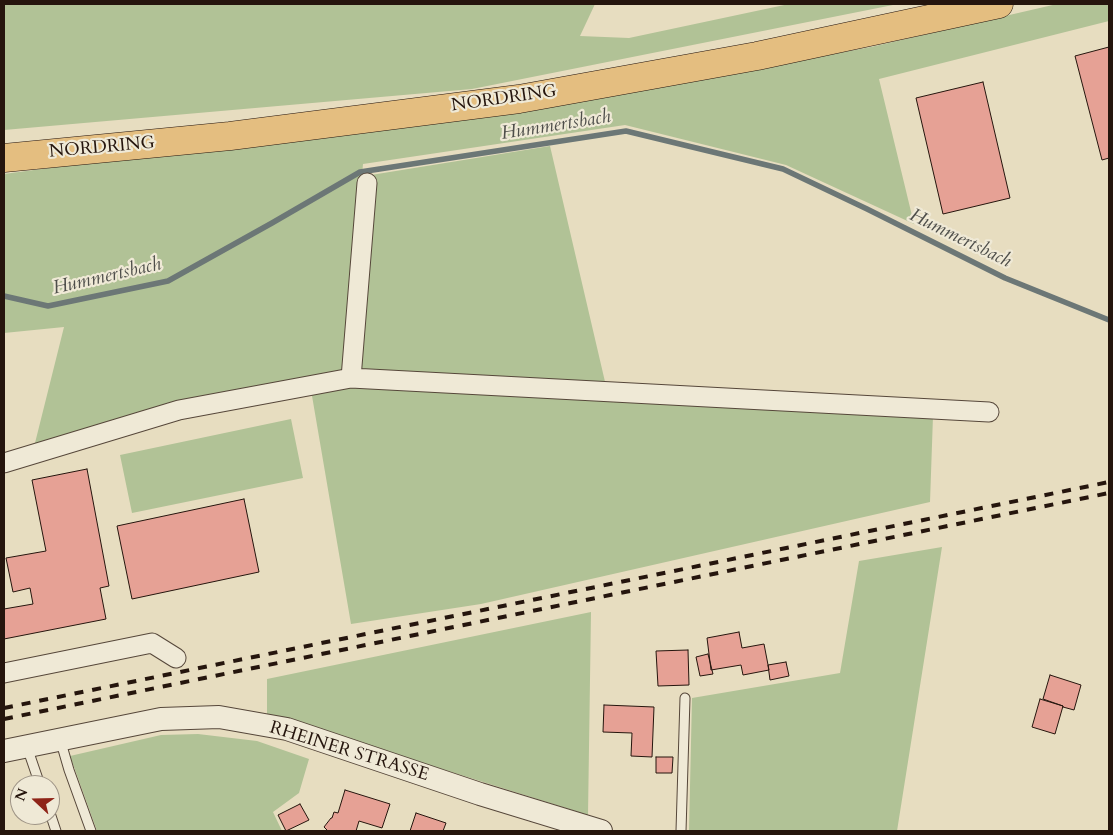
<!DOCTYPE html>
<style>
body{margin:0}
#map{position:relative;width:1113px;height:835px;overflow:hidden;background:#e7ddc0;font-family:Cardo,serif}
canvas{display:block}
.frame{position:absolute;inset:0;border:5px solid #25150d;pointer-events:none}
.north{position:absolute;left:10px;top:775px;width:50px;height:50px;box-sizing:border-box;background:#efe9d6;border:1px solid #9e9486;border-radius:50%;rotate:291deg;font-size:14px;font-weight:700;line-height:20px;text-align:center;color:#25150d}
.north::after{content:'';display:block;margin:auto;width:18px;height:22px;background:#8f2418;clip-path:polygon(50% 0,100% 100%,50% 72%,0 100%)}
</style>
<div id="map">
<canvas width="1113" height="835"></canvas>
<div class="frame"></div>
<div class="north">N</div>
</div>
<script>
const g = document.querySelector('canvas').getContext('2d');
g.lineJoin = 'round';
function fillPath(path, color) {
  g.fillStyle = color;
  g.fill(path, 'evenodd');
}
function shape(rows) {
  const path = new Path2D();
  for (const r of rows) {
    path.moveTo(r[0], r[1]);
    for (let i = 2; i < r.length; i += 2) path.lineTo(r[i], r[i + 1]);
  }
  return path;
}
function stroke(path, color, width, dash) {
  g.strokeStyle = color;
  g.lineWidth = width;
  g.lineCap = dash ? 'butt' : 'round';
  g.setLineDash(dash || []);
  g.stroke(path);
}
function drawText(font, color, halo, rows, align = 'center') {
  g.font = font + ' Cardo,serif';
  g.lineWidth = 4.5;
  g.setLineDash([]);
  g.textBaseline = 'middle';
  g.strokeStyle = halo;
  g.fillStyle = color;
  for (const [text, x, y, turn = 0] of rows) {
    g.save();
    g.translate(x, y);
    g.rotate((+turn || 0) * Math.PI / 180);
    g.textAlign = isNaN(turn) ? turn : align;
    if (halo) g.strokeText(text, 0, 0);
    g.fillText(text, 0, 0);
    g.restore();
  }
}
const green = shape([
 [4,4,595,4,580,36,629,38,789,4,898,4,472,89,4,130],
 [1057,4,1109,4,1109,21,879,79,914,224,786,165,625,125,363,164,344,371,34,447,64,327,4,333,4,174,655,87,871,47],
 [550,146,606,386,356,374,371,175],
 [354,384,933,416,930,502,481,604,351,624,311,390],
 [291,419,303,478,132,513,120,455],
 [942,547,897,831,689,831,692,698,840,673,859,561],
 [591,612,588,815,267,714,267,679],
 [198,734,257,741,309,759,299,793,273,812,282,831,97,831,70,756,161,735]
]);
const stream = shape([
 [4,296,48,306,168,281,272,223,360,172,626,131,783,169,867,209,1005,278,1109,320]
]);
const building = shape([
 [1109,47,1109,158,1102,160,1075,56,1109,47],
 [983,82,1010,198,943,214,916,98,983,82],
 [87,469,109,586,100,588,106,619,4,639,4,609,33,604,30,588,13,592,6,558,46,551,32,480,87,469],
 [244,499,259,572,132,599,117,526,244,499],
 [739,632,742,648,764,644,769,670,743,675,741,665,711,670,707,638,739,632],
 [688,650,689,685,658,686,656,651,688,650],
 [708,654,713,674,700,676,696,657,708,654],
 [786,662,789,676,770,680,768,665,786,662],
 [1050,675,1081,685,1074,710,1063,707,1063,706,1043,699,1050,675],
 [1040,699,1063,706,1055,734,1032,727,1040,699],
 [604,705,654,707,652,757,631,756,632,733,603,732,604,705],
 [656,757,673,757,672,773,656,773,656,757],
 [345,790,390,804,382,828,359,821,356,831,328,831,324,827,331,818,332,818,334,812,338,813,345,790],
 [300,804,309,820,286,831,278,815,300,804],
 [416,813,446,823,443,831,410,831,416,813]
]);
const service = shape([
 [60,739,69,770,91,831],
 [27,747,40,785],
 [50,813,56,831],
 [681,831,685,698]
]);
const minor = shape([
 [351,378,367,183],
 [4,463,179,410,351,378,989,412],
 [4,673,152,643,176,658]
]);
const tertiary = shape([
 [4,751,161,719,219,717,287,729,480,794,601,831]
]);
const primary = shape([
 [4,158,230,136,519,99,757,56,999,4]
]);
const rail = shape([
 [4,708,1109,482],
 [4,719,1109,493]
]);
const streetNames = [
 ["NORDRING",504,99,-8],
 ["NORDRING",102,148,-5],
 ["RHEINER STRASSE",349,752,17]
];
const waterNames = [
 ["Hummertsbach",556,126,-9],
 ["Hummertsbach",960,239,26],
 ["Hummertsbach",107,277,-13]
];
fillPath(green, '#b1c296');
stroke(stream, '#6c7776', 5.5);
fillPath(building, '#e6a195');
stroke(building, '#25150d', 1);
stroke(service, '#56473a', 11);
stroke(minor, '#56473a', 21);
stroke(tertiary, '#56473a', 24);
stroke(primary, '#25150d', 29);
stroke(service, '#efe9d6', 9);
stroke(minor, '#efe9d6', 19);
stroke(tertiary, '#efe9d6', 22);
stroke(primary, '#e4be80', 28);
stroke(rail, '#25150d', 4, [9, 9]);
drawText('18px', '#25150d', '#efe9d6', streetNames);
drawText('italic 19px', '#4e4e4a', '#efe9d6', waterNames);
</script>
